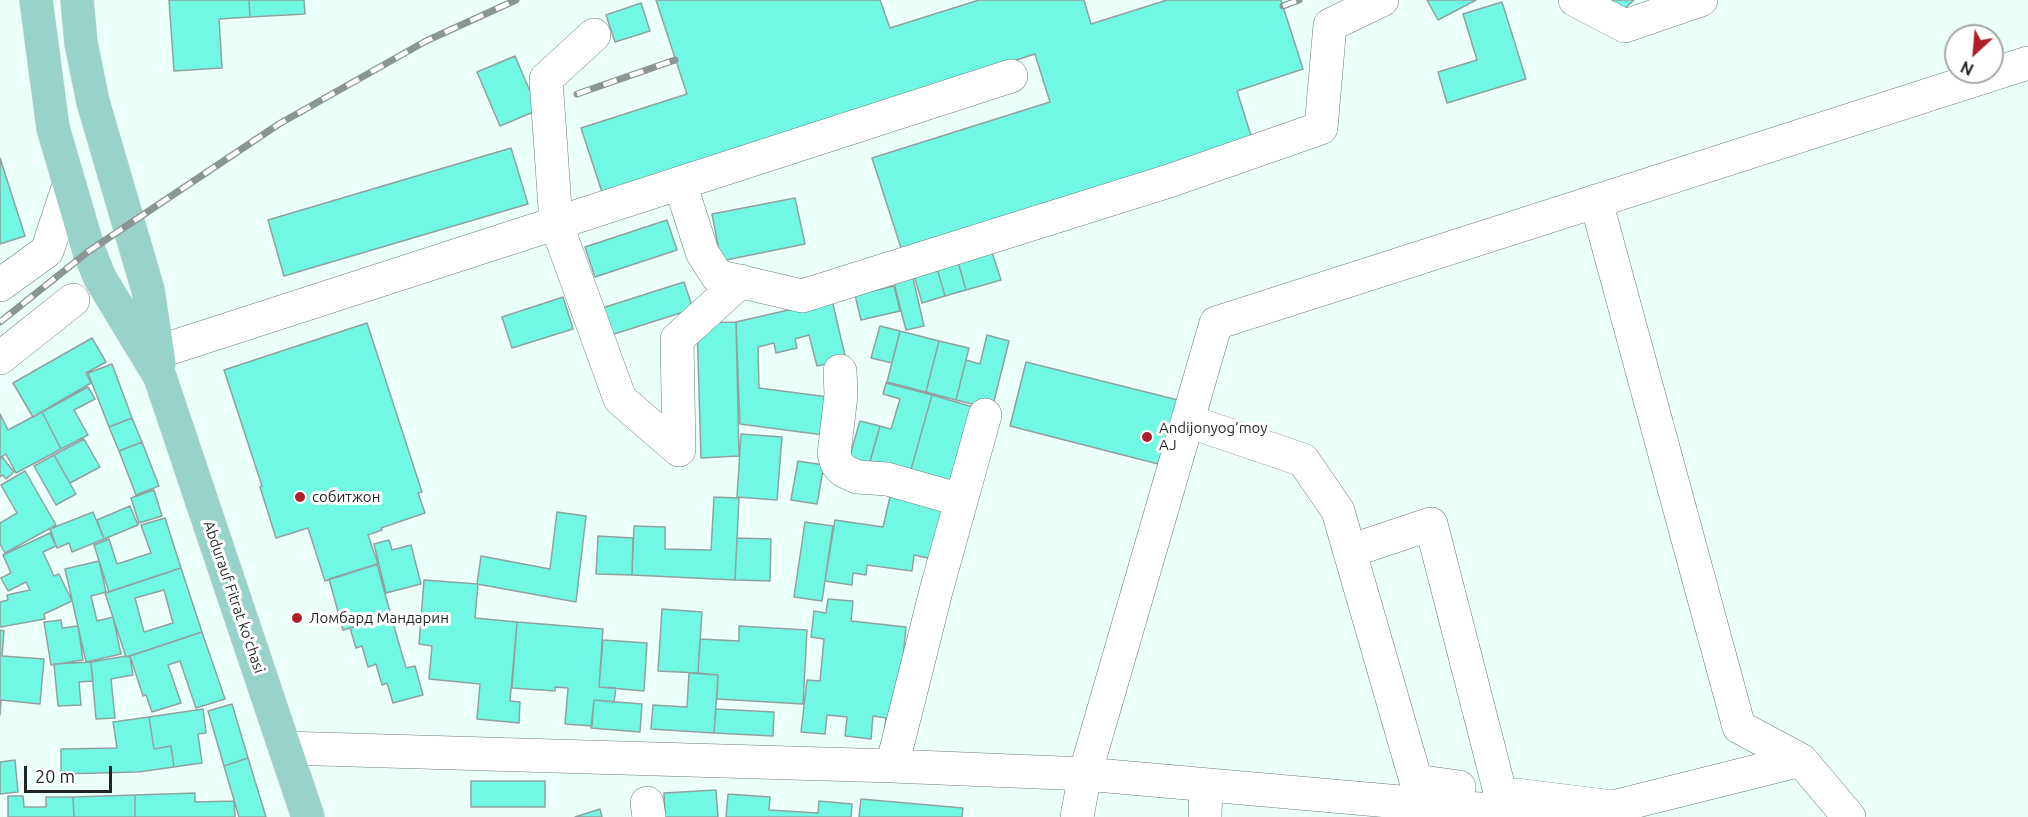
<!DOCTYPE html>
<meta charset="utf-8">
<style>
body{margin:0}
#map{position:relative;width:2028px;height:817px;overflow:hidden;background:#ebfffb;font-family:Ubuntu,sans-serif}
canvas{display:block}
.north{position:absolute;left:1944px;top:24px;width:60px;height:60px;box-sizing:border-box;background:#fff;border:2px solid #a5a8a7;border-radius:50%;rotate:206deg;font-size:16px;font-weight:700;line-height:24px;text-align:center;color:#1e2524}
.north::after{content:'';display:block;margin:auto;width:21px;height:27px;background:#b01e2a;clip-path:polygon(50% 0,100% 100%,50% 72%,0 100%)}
.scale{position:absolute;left:24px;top:766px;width:88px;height:27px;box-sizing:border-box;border:3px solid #1e2524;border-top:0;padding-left:8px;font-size:18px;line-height:21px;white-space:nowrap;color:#1e2524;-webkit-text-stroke:4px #fff;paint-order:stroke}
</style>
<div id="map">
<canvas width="2028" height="817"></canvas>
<div class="north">N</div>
<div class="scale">20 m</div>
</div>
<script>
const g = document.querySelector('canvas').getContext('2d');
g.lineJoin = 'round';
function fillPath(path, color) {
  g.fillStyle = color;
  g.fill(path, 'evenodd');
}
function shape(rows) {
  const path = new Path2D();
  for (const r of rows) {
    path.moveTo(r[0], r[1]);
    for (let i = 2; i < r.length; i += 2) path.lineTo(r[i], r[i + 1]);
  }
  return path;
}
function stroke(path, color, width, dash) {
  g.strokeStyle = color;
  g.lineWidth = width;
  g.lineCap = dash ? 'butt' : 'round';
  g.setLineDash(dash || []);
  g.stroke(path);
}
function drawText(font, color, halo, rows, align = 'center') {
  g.font = font + ' Ubuntu,sans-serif';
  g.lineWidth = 6;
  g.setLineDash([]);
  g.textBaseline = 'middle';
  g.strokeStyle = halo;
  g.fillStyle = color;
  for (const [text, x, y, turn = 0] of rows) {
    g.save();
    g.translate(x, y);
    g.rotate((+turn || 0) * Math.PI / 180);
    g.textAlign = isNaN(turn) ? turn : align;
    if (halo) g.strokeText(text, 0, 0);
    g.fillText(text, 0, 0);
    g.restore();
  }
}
const building = shape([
 [169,0,249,0,250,17,219,19,222,68,174,71,169,0],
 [249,0,304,0,305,14,250,17,249,0],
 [656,0,880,0,890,28,979,0,1084,0,1091,24,1167,0,1281,0,1303,69,1237,91,1254,145,904,257,872,158,1050,102,1035,54,602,192,581,128,687,94,656,0],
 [1427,0,1476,0,1438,20,1427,0],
 [1611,0,1634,0,1622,11,1611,0],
 [1502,2,1526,79,1447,103,1438,72,1477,60,1463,14,1502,2],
 [641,3,650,31,615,42,606,15,641,3],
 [515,56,538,110,500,126,477,72,515,56],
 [511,148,528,204,284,276,268,220,511,148],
 [0,158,25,236,0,244,0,158],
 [795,198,805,244,721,261,712,214,795,198],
 [667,220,677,250,595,277,585,247,667,220],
 [992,252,1001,280,966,290,958,262,992,252],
 [958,262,966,290,945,296,937,268,958,262],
 [937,268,945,296,922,303,914,275,937,268],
 [913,278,924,326,906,330,894,283,913,278],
 [684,282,693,309,608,336,599,309,684,282],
 [894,286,900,311,861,320,855,295,894,286],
 [563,297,573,329,512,348,502,317,563,297],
 [832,300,846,360,817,366,809,335,795,339,797,348,776,353,774,343,758,347,759,388,836,398,831,436,740,424,736,322,832,300],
 [736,322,739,456,701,458,697,323,736,322],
 [367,323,422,492,418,493,425,513,381,528,382,530,368,535,378,564,325,581,308,528,276,538,260,487,262,486,224,370,367,323],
 [880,326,900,331,892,363,871,358,880,326],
 [900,331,939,341,926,392,887,382,900,331],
 [987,335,1009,341,992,409,956,400,966,360,980,364,987,335],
 [92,338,106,362,86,373,91,383,33,417,13,383,92,338],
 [939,341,969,348,956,400,926,392,939,341],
 [1026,362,1178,400,1162,465,1010,426,1026,362],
 [112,364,132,418,109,427,88,373,112,364],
 [886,383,932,395,908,480,868,469,880,426,891,429,900,399,883,394,886,383],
 [88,387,95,399,74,410,88,435,61,449,42,412,88,387],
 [932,395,983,410,959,494,908,480,932,395],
 [42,412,61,449,16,473,6,454,0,458,0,414,8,430,42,412],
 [132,418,142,442,119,451,109,427,132,418],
 [860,421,880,426,866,475,846,469,860,421],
 [741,434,782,437,777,500,737,497,741,434],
 [84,439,100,467,70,483,54,455,84,439],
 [142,442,159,486,136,495,119,451,142,442],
 [54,455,76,494,56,505,34,466,54,455],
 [2,457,14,472,6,479,3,475,0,477,0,459,2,457],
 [798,461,824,465,817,504,791,500,798,461],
 [25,471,56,525,5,553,0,544,0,523,17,513,1,485,25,471],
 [892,488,954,502,941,561,914,555,912,571,867,565,866,575,853,573,852,585,825,581,835,520,883,527,892,488],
 [154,490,162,516,139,523,131,498,154,490],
 [714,497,739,498,735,580,632,575,634,526,665,527,665,549,711,550,714,497],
 [130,506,138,525,104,539,97,520,130,506],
 [93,512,104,539,72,552,69,543,57,548,50,529,93,512],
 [557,512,586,516,576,602,477,584,481,556,550,569,557,512],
 [165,518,181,568,109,592,94,545,109,539,117,564,151,553,141,525,165,518],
 [805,522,833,526,822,601,794,597,805,522],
 [50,533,56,546,43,552,54,576,59,574,72,601,44,614,45,619,0,627,0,602,8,600,7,595,30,590,26,582,8,591,1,578,11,573,3,555,50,533],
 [598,536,633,538,632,575,596,574,598,536],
 [737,538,771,539,770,581,735,580,737,538],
 [389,540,392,550,411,545,421,584,386,593,374,544,389,540],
 [99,561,106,592,91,596,97,621,113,617,121,654,86,662,65,569,99,561],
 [377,564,391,616,343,630,329,579,377,564],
 [181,568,202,632,126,657,105,593,181,568],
 [164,590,173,623,144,632,135,598,164,590],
 [424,580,478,584,475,618,517,622,510,701,520,702,519,723,477,719,480,684,429,679,432,646,419,644,424,580],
 [828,599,853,601,851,621,906,627,895,741,883,740,886,718,873,716,871,739,845,736,847,717,827,715,825,734,801,732,807,680,820,681,824,639,811,637,814,611,826,613,828,599],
 [662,609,702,612,698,673,658,671,662,609],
 [391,616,406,668,415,666,423,695,393,703,387,683,382,685,376,664,368,667,362,646,356,648,350,628,391,616],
 [61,620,62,628,78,626,83,660,51,665,44,622,61,620],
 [517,622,603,629,599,687,616,688,614,702,594,700,592,726,565,724,568,688,555,687,555,691,512,688,517,622],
 [739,626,807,630,803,704,717,699,718,675,698,673,700,639,739,641,739,626],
 [0,630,4,631,2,656,44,659,40,704,1,700,0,715,0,630],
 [202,632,225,699,196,708,180,661,168,665,181,703,152,712,146,695,143,696,130,656,202,632],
 [603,640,647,643,644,691,599,687,603,640],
 [126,656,130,657,133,675,111,679,115,718,96,719,91,662,126,656],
 [91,662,93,681,79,682,81,705,58,706,54,664,91,662],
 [689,673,718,675,714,733,651,729,653,705,687,707,689,673],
 [594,700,642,704,640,732,591,728,594,700],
 [232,704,248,758,224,766,208,711,232,704],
 [203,709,206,733,198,734,202,763,174,767,171,746,154,749,149,717,203,709],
 [716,709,774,712,773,736,714,733,716,709],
 [149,717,154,749,171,746,174,767,138,772,61,774,61,749,117,748,113,722,149,717],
 [248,758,266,817,239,817,224,766,248,758],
 [15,760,18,792,0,794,0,762,15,760],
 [471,781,545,781,545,807,471,807,471,781],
 [716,790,718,817,665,817,664,793,716,790],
 [195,793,195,802,234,801,235,817,135,817,135,795,195,793],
 [728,794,770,797,769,810,818,813,819,801,852,804,851,817,726,817,728,794],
 [135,795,135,817,74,817,73,797,135,795],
 [8,796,23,796,24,807,46,807,46,797,73,797,74,817,8,817,8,796],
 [861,799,963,808,962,817,859,817,861,799],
 [600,809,602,817,575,817,600,809]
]);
const minor = shape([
 [1575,0,1625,26,1701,0],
 [594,35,546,79,556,223,620,399,679,450,677,339,741,281],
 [680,183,702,252,717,276,802,296,1169,181,1321,128,1330,25,1382,0],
 [1596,201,1739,727,1801,760,1849,817],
 [0,285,47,251,69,185],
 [158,352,1011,76],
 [0,358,73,300],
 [840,371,841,395,834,454,837,464,844,471,857,477,887,479,961,500],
 [1188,421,1303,460,1338,511,1416,781,1459,787],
 [1350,551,1431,524,1500,792],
 [285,748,892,766,1085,774,1535,814,1544,817],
 [892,766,936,591,985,415],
 [1516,795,1613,807,1801,760],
 [647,803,649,817],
 [1077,817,1085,774,1216,323,2028,63],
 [1205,817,1206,785]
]);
const major = shape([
 [36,0,53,128,89,251,100,278,160,377,308,817],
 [77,0,81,43,93,102,148,290,159,363]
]);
const rail = shape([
 [1283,6,1299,0],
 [577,94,675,60],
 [0,322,89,251,279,124,426,41,516,0]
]);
const markers = [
 [1147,437,6,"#b01e2a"],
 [300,497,6,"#b01e2a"],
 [297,618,6,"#b01e2a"]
];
const poiNames = [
 ["Andijonyog’moy",1159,428],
 ["AJ",1159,445],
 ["собитжон",312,497],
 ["Ломбард Мандарин",309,618]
];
const streetNames = [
 ["Abdurauf Fitrat koʻchasi",234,597,71]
];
fillPath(building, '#70f8e3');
stroke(building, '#90a29f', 1.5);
stroke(minor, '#6b7d7a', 34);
stroke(major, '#dbdcdc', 34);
stroke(minor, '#fff', 33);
stroke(major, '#99d2c9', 33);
stroke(rail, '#899694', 7);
stroke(rail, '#fff', 4.5, [14]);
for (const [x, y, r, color] of markers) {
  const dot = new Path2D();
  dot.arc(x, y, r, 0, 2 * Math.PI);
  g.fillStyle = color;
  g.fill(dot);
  stroke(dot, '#fff', 2);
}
drawText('15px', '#1e2524', '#fff', poiNames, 'left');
drawText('15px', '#1e2524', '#fff', streetNames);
</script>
